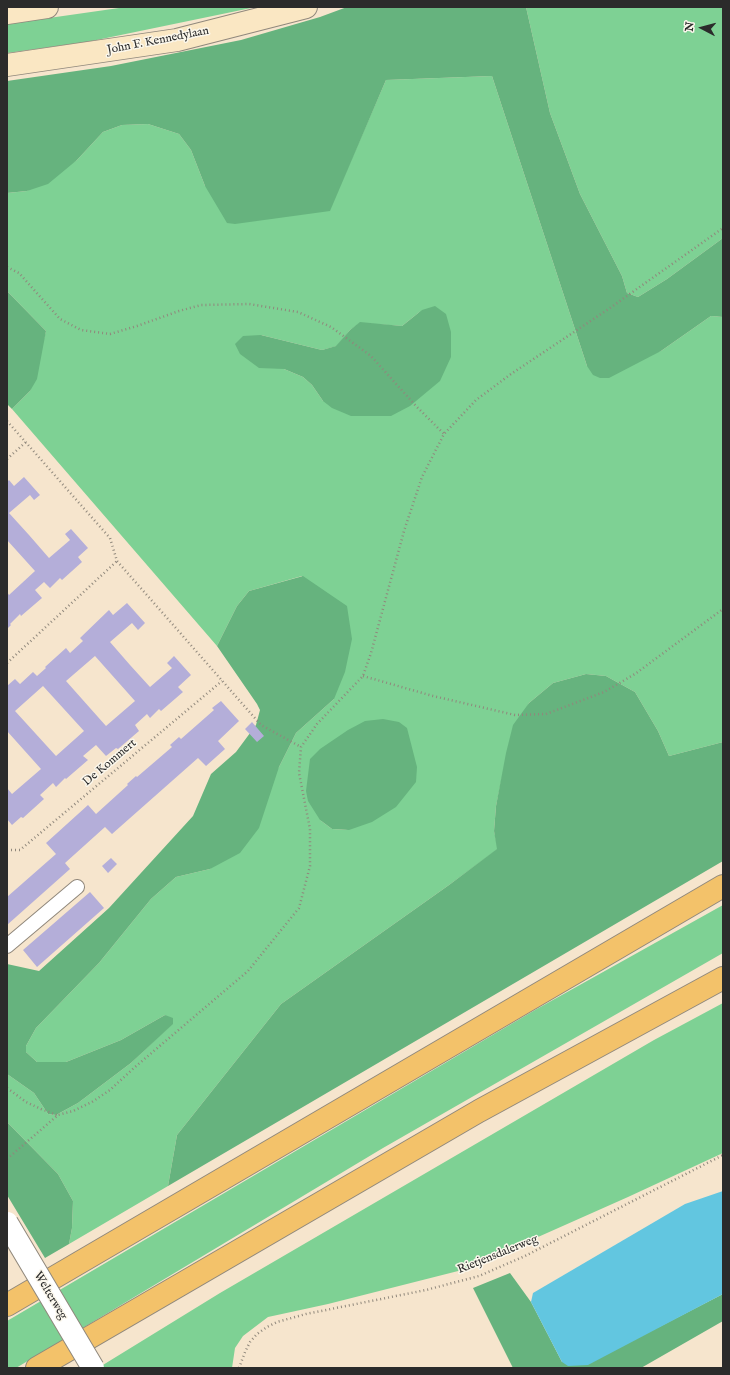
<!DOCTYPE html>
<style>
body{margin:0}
#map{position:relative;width:730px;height:1375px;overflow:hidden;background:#f6e5cd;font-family:"IM FELL English",serif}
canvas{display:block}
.frame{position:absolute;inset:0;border:8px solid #2b2b2b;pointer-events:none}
.north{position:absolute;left:682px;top:8px;width:40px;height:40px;-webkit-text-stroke:3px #fbf7ec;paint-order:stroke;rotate:276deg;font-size:11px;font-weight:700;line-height:16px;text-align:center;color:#2b2b2b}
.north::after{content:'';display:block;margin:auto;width:14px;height:18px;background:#2b2b2b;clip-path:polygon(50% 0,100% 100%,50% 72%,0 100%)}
</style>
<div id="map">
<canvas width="730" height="1375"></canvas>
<div class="frame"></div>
<div class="north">N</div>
</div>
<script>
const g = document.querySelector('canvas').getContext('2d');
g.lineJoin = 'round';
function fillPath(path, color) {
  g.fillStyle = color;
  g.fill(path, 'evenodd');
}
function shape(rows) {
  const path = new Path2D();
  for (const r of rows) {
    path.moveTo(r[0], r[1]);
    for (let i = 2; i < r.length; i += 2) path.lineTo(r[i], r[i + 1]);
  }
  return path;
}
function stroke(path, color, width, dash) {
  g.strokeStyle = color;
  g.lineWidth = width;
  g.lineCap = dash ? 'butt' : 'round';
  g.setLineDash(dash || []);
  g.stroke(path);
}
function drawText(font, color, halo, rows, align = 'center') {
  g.font = font + ' "IM FELL English",serif';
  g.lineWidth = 3;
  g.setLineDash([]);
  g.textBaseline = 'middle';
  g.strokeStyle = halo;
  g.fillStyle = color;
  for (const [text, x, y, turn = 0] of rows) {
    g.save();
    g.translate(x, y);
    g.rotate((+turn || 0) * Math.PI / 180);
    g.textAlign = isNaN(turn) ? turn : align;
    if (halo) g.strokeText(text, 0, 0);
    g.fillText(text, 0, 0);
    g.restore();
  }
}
const green = shape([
 [126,7,256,7,87,42,7,53,7,24],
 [526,7,723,7,723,238,667,279,638,297,627,293,622,276,580,194,550,113],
 [492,76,587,366,661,351,711,316,723,317,723,742,669,756,658,731,635,692,606,676,586,674,553,683,529,703,509,744,496,806,494,831,498,849,449,885,281,1004,177,1135,168,1186,69,1244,72,1228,73,1201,58,1174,7,1122,7,1074,34,1093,48,1114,56,1115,78,1103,131,1063,172,1024,165,1015,121,1040,66,1062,37,1062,26,1052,26,1046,36,1028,99,963,151,899,176,877,210,869,279,767,296,733,334,699,302,576,249,591,237,606,217,646,12,409,30,391,46,331,7,291,7,193,27,191,77,160,103,132,122,125,148,124,179,134,191,150,205,186,329,211,386,80],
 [422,310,323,401,312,385,303,377,284,369,261,335,322,350,337,346,350,330,360,323,402,326],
 [320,820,349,830,332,829],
 [723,905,723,953,383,1148,16,1368,7,1368,7,1321,535,1010],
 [723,1003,723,1153,628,1197,466,1269,328,1304,268,1317,243,1336,235,1348,232,1368,98,1368,220,1293,654,1040]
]);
const forest = shape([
 [347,7,526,7,550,113,580,194,622,276,627,293,638,297,667,279,723,238,723,317,711,316,661,351,609,378,600,378,593,375,587,366,492,76,386,80,330,211,235,224,227,223,205,186,191,150,179,134,148,124,122,125,103,132,77,160,48,184,27,191,7,193,7,81,111,66,241,40,320,17],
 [7,291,46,331,37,379,30,391,12,409,7,404],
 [435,306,446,314,451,332,451,357,440,381,410,406,391,416,351,416,332,408,323,401,312,385,303,377,284,369,259,368,240,354,235,344,243,336,261,335,322,350,336,346,350,330,360,322,402,326,422,310],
 [303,576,347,606,352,639,345,672,334,699,296,733,279,767,259,828,240,853,210,869,176,877,151,899,99,963,36,1028,26,1046,26,1052,37,1062,66,1062,121,1040,165,1015,173,1018,173,1024,131,1063,78,1103,56,1115,48,1114,34,1093,7,1074,7,964,39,971,109,908,193,816,211,774,236,752,256,725,260,710,257,704,217,646,237,606,249,591],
 [586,674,606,676,635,692,658,731,669,756,723,742,723,861,168,1186,177,1135,281,1004,449,885,497,849,494,831,496,806,506,753,513,725,529,703,553,683],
 [383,719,399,722,407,728,417,767,416,782,396,807,372,822,349,830,332,829,320,820,308,801,306,791,310,759,320,749,348,730,365,721],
 [7,1122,58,1174,73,1201,72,1228,69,1244,45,1258,7,1195],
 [510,1273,531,1302,562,1362,659,1327,723,1294,723,1321,641,1368,513,1368,473,1288]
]);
const water = shape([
 [723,1191,723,1294,588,1365,568,1366,562,1362,531,1302,533,1293,685,1204]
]);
const building = shape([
 [24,477,40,495,34,500,30,495,9,513,29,535,49,558,70,540,65,534,71,529,88,548,78,557,82,562,62,580,60,578,50,588,44,582,35,590,42,598,21,616,20,614,10,624,11,625,7,629,7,592,9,595,35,571,7,540,7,482,9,480,14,486],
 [127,603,145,623,138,630,132,623,110,642,130,665,150,687,172,668,167,663,174,656,191,675,178,687,183,692,161,711,159,709,150,718,147,714,135,725,139,731,118,749,116,748,106,756,96,745,83,756,88,760,66,779,65,778,56,787,53,783,40,795,44,799,23,818,21,817,12,825,7,819,7,788,12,794,41,769,7,731,7,686,15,679,20,684,33,672,37,676,46,668,45,667,66,648,70,653,83,641,80,638,109,610,113,615],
 [95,656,135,701,106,726,66,681],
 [43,686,84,731,56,756,15,711],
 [221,701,239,721,218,741,225,749,206,766,198,758,112,834,105,827,65,863,70,869,7,925,7,897,56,854,46,843,88,805,96,814,128,785,127,784,136,776,137,777,172,747,170,745,179,737,181,739,214,710,212,708],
 [252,722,264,736,257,742,245,729],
 [111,858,117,864,108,873,102,866],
 [90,892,104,908,37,967,23,950]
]);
const path = shape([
 [7,267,19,273,60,319,81,330,110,334,137,326,179,311,201,305,249,304,298,312,331,327,371,356,416,406,444,434],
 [7,421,110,538,117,561,261,725,301,747],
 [7,459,26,442],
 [7,663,117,561],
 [363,676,433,696,515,715,546,714,604,692,635,674,723,609],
 [7,850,20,850,222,681],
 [7,1088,26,1102,41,1109,57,1115],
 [7,1159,58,1115,73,1111,92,1102,110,1090,135,1067,248,971,299,908,310,866,310,829,299,773,301,747,317,724,363,676,371,653,404,531,422,477,444,434,476,400,511,374,610,308,723,228],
 [239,1368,245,1352,250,1342,257,1334,267,1327,277,1322,306,1314,426,1290,479,1276,525,1256,723,1155]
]);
const lane = shape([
 [7,946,77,887]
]);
const secondary = shape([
 [7,13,47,7],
 [7,65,177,40,306,7]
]);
const highway = shape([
 [7,1305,723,886],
 [37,1368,479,1111,723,978]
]);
const streetBridge = shape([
 [7,1223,93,1368]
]);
const streetNames = [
 ["John F. Kennedylaan",158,41,-11],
 ["De Kommert",110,763,-40],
 ["Rietjensdalerweg",498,1255,-22],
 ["Welterweg",50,1296,59]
];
fillPath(green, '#7ed194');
fillPath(forest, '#66b37e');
fillPath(water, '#62c6e0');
fillPath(building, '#b4aed9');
stroke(lane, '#90887c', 16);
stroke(secondary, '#90887c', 24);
stroke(highway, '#90887c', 24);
stroke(path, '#90887c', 2.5, [1, 3]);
stroke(lane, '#fff', 14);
stroke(secondary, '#fae7c3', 22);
stroke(highway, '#f3c26a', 22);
stroke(streetBridge, '#90887c', 24, []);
stroke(streetBridge, '#fff', 22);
drawText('12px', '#2b2b2b', '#fbf7ec', streetNames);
</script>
